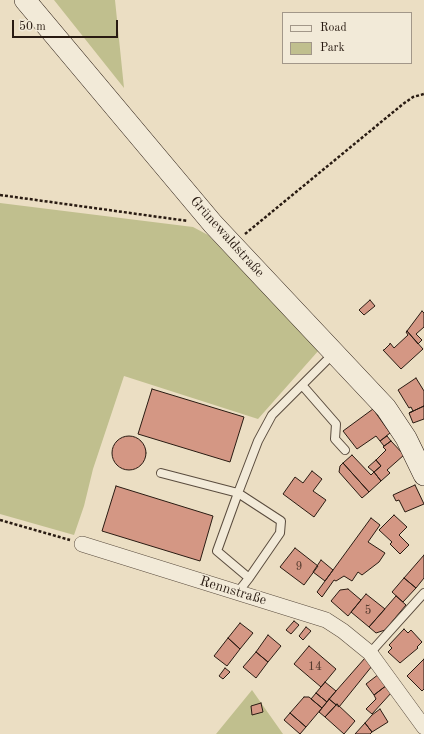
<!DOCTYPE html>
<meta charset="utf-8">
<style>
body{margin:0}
#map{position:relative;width:424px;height:734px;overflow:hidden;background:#ebdec3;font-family:"Old Standard TT",serif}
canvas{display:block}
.legend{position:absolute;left:282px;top:12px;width:130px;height:52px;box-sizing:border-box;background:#f2ead8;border:1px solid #a29789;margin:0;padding:5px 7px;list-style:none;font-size:12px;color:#291b12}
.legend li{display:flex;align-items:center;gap:8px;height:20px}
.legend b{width:20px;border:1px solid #a29789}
.scale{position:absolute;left:12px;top:20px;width:106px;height:18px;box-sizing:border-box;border:2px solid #291b12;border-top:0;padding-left:5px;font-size:12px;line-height:14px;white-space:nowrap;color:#291b12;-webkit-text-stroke:3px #f2ead8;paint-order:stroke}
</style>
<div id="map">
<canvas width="424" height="734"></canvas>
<ul class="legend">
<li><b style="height:5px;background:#f2ead8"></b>Road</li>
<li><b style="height:11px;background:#c0bf8e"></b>Park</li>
</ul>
<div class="scale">50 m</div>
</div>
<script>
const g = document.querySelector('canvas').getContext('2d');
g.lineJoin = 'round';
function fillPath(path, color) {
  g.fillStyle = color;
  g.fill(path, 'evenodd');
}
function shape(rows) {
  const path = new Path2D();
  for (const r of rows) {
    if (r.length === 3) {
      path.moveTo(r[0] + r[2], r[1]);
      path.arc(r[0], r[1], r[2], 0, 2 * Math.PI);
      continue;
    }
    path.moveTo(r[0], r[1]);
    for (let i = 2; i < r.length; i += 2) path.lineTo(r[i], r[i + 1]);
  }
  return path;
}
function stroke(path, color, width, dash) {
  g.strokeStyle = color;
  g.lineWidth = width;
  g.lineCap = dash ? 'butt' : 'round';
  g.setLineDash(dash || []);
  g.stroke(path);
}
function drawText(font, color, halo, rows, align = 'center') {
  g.font = font + ' "Old Standard TT",serif';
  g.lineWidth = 3;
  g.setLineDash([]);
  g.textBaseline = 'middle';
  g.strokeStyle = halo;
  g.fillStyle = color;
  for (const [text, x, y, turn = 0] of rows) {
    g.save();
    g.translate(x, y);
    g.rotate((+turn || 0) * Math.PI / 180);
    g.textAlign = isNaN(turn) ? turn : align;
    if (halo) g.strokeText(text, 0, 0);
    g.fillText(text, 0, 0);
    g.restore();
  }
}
const green = shape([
 [54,0,115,0,124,88],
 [0,203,193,227,208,235,319,350,258,419,124,376,93,469,84,506,74,535,0,514],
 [252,690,283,734,216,734]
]);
const building = shape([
 [370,300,375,306,364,315,359,310,370,300],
 [422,311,424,313,424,327,416,334,422,340,418,344,407,331,422,311],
 [407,331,423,349,401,369,383,350,384,350,390,344,390,343,394,348,408,335,406,332,407,331],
 [416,378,424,391,424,406,409,413,413,411,411,407,409,408,398,390,416,378],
 [152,389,244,417,230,462,138,434,152,389],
 [424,406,424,419,413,423,409,413,424,406],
 [373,409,390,433,380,441,376,436,357,449,343,431,373,409],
 [129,453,17],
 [387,436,391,441,384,446,380,441,387,436],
 [391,441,404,455,387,470,390,473,381,481,374,472,381,466,376,460,386,450,383,447,391,441],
 [352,455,371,475,374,472,381,481,369,492,343,463,352,455],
 [376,460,381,466,374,472,368,467,376,460],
 [343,463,369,492,362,498,339,472,340,466,343,463],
 [312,471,322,479,313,491,326,500,314,517,283,494,295,477,303,483,312,471],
 [415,485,424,504,405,512,399,500,396,501,393,495,415,485],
 [116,486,213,516,200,561,102,531,116,486],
 [394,515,407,527,399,535,409,545,400,554,390,544,392,542,379,530,394,515],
 [371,518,380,525,368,542,385,553,379,562,362,575,358,572,352,581,344,576,336,581,334,580,322,597,317,592,371,518],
 [295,548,318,566,304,585,280,567,295,548],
 [424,555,424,578,416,588,404,578,424,555],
 [321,560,333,570,325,581,313,572,321,560],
 [404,578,416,588,403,602,392,592,404,578],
 [348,589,361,600,348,616,331,601,340,590,348,589],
 [366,594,385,609,369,627,351,612,366,594],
 [396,596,406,605,385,630,376,633,369,627,396,596],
 [294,621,299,625,291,634,286,630,294,621],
 [240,623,253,633,240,649,228,638,240,623],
 [306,627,311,631,303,640,299,636,306,627],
 [404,629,408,633,411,630,422,642,417,647,418,648,400,663,388,652,392,648,389,645,404,629],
 [268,635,281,646,268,662,256,652,268,635],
 [228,638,240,649,227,666,214,656,228,638],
 [309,646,336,669,321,687,294,664,309,646],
 [256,652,268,662,256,678,243,667,256,652],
 [365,658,372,666,339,707,329,699,365,658],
 [424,659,424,689,422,691,407,676,424,659],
 [225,668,230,672,223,679,219,676,225,668],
 [379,674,387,685,374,695,366,684,379,674],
 [325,682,336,691,327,702,316,693,325,682],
 [387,685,392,692,372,714,366,709,376,699,374,695,387,685],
 [316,693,327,702,322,708,311,699,316,693],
 [304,697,309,697,322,708,306,727,290,713,304,697],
 [329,699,336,705,325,717,319,712,329,699],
 [261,703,263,712,252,715,251,706,261,703],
 [337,704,355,721,344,734,325,717,337,704],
 [380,709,388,722,372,732,365,723,372,715,380,709],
 [290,713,306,727,300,734,284,720,290,713],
 [365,723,372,732,370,734,355,734,365,723]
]);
const path = shape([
 [0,195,188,221],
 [245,234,403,104,413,97,424,94],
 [0,520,70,540]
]);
const lane = shape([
 [302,385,336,424,335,439,345,450],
 [161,473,238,493,258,441,272,415,334,353],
 [238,592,249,578,280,533,281,521,238,493,217,551,249,578],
 [370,653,424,593]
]);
const street = shape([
 [82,544,326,620,343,631,370,653,424,727]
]);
const secondary = shape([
 [25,0,213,224,386,408,406,438,424,475]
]);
const numberNames = [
 ["9",299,567],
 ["5",368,611],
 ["14",315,667]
];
const streetNames = [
 ["Grünewaldstraße",227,237,48],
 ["Rennstraße",233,591,17]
];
fillPath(green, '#c0bf8e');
fillPath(building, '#d49784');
stroke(building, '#291b12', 1);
stroke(lane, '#5a4c3e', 10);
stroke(street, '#5a4c3e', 16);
stroke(secondary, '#291b12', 22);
stroke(path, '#291b12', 2.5, [3, 2]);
stroke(lane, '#f2ead8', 8);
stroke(street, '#f2ead8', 15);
stroke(secondary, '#f2ead8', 21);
drawText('12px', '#543a2e', null, numberNames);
drawText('14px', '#291b12', '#f2ead8', streetNames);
</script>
